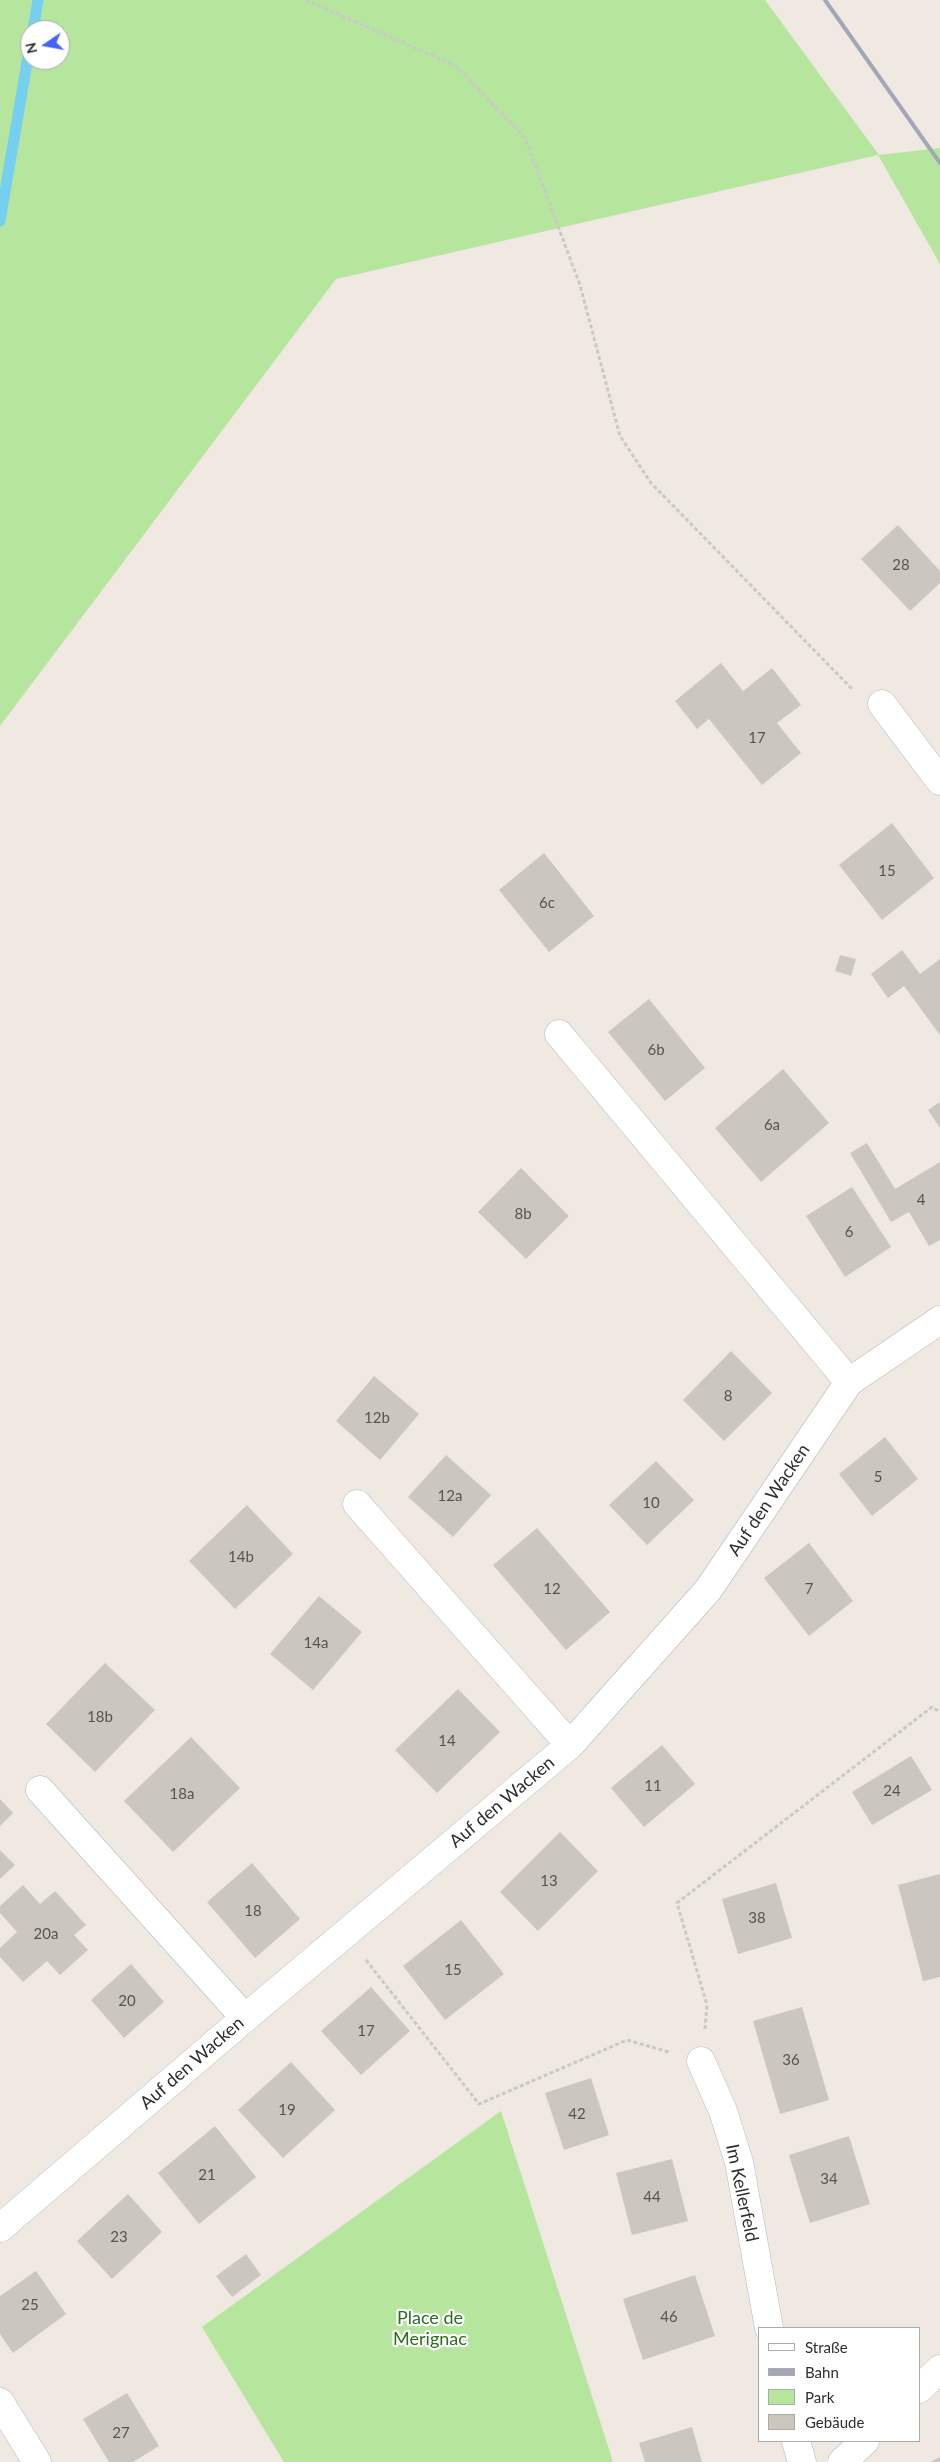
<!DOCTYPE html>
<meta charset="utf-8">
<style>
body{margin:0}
#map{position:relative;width:940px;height:2462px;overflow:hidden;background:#efe9e1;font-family:Lato,sans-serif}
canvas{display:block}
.legend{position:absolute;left:758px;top:2327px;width:162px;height:115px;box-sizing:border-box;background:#fff;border:1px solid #ababab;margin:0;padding:6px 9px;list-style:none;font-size:15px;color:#2e2e2e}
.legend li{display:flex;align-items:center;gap:10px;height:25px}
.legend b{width:25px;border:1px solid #ababab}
.north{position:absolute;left:20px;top:20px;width:50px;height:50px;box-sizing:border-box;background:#fff;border:1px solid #ababab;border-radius:50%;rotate:258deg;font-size:14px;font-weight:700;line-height:20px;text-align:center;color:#2e2e2e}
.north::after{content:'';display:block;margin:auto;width:18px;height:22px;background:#4264fb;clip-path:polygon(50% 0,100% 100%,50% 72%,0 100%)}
</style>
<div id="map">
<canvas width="940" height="2462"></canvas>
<ul class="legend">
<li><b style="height:6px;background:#fff"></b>Straße</li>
<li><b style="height:6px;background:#a3a6b8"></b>Bahn</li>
<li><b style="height:14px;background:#b6e59e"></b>Park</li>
<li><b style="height:14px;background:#cbc7bf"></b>Gebäude</li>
</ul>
<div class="north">N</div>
</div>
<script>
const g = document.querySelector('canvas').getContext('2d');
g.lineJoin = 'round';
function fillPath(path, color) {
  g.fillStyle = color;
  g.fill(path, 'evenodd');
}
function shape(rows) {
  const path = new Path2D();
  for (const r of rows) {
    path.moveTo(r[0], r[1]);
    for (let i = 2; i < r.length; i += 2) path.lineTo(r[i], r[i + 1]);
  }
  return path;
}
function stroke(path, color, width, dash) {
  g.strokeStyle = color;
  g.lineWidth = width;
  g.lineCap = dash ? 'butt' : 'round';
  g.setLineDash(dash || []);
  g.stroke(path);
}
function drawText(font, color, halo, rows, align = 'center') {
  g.font = font + ' Lato,sans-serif';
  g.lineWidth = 4.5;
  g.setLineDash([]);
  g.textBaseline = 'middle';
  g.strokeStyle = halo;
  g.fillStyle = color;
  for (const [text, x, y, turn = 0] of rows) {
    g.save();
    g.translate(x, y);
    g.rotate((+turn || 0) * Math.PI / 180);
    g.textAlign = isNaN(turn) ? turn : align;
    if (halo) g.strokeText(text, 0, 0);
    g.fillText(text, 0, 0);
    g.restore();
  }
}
const green = shape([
 [0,0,765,0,879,155,940,148,940,264,878,155,336,279,0,726],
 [30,30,60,30,60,60,30,60],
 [501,2111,613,2462,284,2462,202,2327]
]);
const stream = shape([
 [33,30,38,0],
 [0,221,30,45]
]);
const building = shape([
 [898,525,940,571,940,583,910,611,861,559],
 [721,663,743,691,772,668,801,705,777,723,801,753,762,785,709,719,697,729,675,701],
 [892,823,934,878,882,920,839,865],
 [544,853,594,916,549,952,499,890],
 [902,950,920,974,940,959,940,1035,904,986,888,998,871,974],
 [840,955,856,959,851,976,835,971],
 [649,999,705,1068,665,1101,608,1032],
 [783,1069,829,1123,761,1182,715,1128],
 [940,1102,940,1128,928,1110],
 [867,1143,895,1189,940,1162,940,1240,929,1246,909,1212,891,1222,850,1153],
 [521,1168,569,1216,526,1259,478,1212],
 [852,1187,891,1247,845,1277,806,1216],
 [731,1351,772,1393,724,1441,683,1400],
 [374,1376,419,1414,380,1460,336,1421],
 [885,1437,918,1479,872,1516,839,1474],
 [446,1455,491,1495,453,1537,408,1497],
 [656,1461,694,1500,647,1545,609,1505],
 [247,1505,293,1554,235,1609,189,1561],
 [537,1528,610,1612,566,1650,493,1565],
 [809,1543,853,1601,809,1636,764,1578],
 [319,1596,362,1632,313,1690,270,1654],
 [105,1663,155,1710,95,1772,46,1724],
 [458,1689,500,1732,437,1793,395,1750],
 [191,1737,240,1788,173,1852,124,1801],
 [662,1745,695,1784,644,1827,611,1788],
 [911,1756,932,1790,872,1825,852,1792],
 [0,1799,13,1813,0,1826],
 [560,1832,598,1871,538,1931,500,1892],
 [0,1850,15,1865,0,1879],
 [252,1863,300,1919,255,1958,207,1902],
 [940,1874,940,1977,923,1981,898,1885],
 [776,1883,792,1938,738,1954,722,1899],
 [23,1885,40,1904,55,1891,86,1925,74,1935,88,1950,60,1975,47,1961,23,1982,0,1957,0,1948,17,1932,0,1913,0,1906],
 [461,1920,504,1974,445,2020,403,1966],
 [131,1964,164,2002,124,2038,91,2000],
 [371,1987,410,2031,361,2075,321,2031],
 [802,2007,829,2100,780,2114,753,2021],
 [291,2062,335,2110,283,2158,238,2110],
 [591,2078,609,2135,564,2150,545,2093],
 [215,2126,256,2177,199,2224,158,2173],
 [849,2136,870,2204,810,2223,789,2155],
 [672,2159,688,2221,632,2235,616,2173],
 [128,2194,162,2232,112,2279,77,2241],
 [246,2254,261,2275,232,2297,216,2276],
 [36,2271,66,2314,13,2353,0,2334,0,2296],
 [695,2275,715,2336,643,2360,623,2299],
 [127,2393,159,2446,133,2462,109,2462,83,2419],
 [692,2427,702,2462,645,2462,639,2443],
 [940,2457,940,2462,930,2462]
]);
const path = shape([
 [306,0,456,66,525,138,580,285,620,436,651,483,853,690],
 [366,1960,479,2104,627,2040,669,2052],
 [705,2029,707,2005,677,1903,932,1707,940,1712]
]);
const minor = shape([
 [882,704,940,781],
 [559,1034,849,1382],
 [357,1504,570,1745],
 [40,1790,245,2018],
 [701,2061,723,2111,739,2162,769,2328],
 [0,2228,245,2018,570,1745,708,1590,849,1382,940,1320],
 [919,2389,940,2369],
 [0,2402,37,2462],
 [796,2441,802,2462],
 [842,2462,865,2441]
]);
const rail = shape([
 [825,0,940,163]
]);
const numberNames = [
 ["28",901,565],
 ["17",757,738],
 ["15",887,871],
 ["6c",547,903],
 ["6b",656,1050],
 ["6a",772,1125],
 ["4",921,1200],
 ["8b",523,1214],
 ["6",849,1232],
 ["8",728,1396],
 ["12b",377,1418],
 ["5",878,1477],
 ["12a",450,1496],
 ["10",651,1503],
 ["14b",241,1557],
 ["12",552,1589],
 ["7",809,1589],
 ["14a",316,1643],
 ["18b",100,1717],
 ["14",447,1741],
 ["11",653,1786],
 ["24",892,1791],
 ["18a",182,1794],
 ["13",549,1881],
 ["18",253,1911],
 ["38",757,1918],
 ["20a",46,1934],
 ["15",453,1970],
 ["20",127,2001],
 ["17",366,2031],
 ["36",791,2060],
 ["19",287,2110],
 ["42",577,2114],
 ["21",207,2175],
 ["34",829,2179],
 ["44",652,2197],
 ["23",119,2237],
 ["25",30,2305],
 ["46",669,2317],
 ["27",121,2433]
];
const streetNames = [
 ["Auf den Wacken",769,1500,-56],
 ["Auf den Wacken",502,1802,-40],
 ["Auf den Wacken",192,2063,-41],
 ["Im Kellerfeld",742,2193,78]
];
const parkNames = [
 ["Place de",430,2318],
 ["Merignac",430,2339]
];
fillPath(green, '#b6e59e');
stroke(stream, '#75cff0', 11);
fillPath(building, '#cbc7bf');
stroke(minor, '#b4b7c1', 29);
stroke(path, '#c9c9c9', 3, [4, 2.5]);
stroke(minor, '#fff', 28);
stroke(rail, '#a3a6b8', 4);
drawText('15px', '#555452', null, numberNames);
drawText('18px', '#2e2e2e', '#fff', streetNames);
drawText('18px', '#2c6e1b', '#fff', parkNames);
</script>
